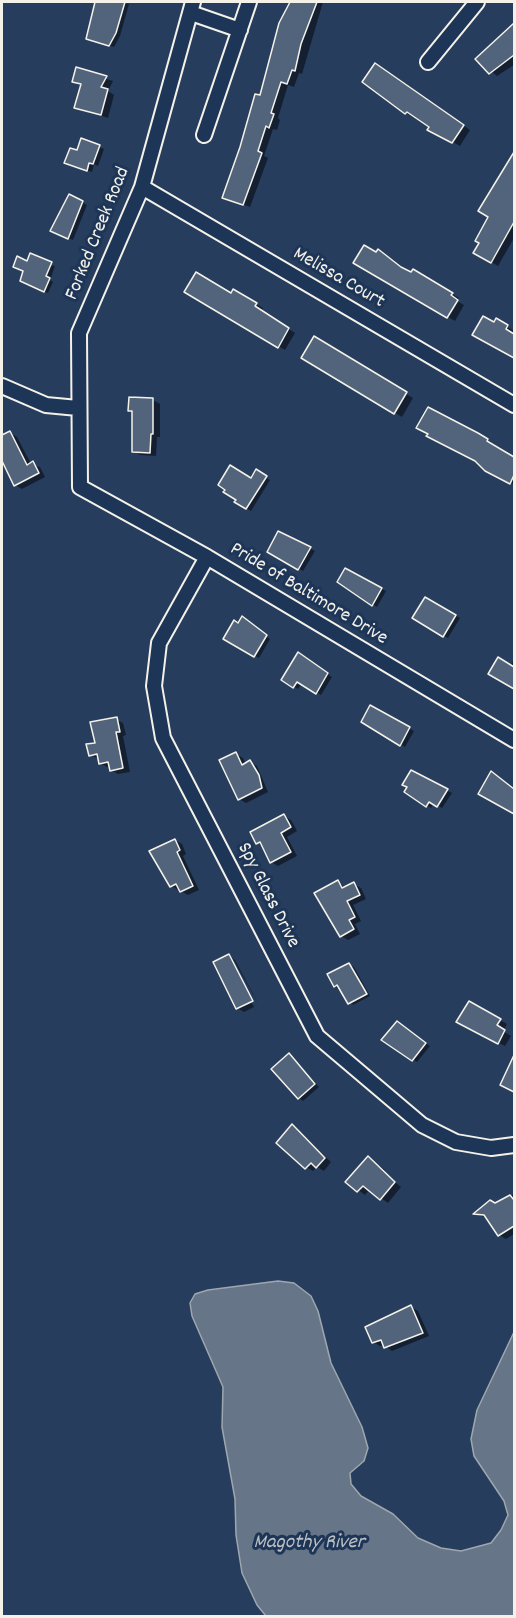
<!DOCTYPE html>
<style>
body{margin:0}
#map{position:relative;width:516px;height:1618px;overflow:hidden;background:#263d5d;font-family:Dekko,sans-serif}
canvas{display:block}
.frame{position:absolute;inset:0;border:3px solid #f4f1e8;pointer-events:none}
</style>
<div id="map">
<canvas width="516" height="1618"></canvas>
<div class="frame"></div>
</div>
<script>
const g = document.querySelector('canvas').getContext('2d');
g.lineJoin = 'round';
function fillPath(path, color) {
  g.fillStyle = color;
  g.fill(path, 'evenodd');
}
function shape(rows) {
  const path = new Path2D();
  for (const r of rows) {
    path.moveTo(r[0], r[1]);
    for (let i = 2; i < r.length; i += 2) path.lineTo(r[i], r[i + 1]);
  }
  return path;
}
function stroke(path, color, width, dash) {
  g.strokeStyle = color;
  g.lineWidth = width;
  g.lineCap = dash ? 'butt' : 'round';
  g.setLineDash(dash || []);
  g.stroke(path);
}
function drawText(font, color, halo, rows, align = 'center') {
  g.font = font + ' Dekko,sans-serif';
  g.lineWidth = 6;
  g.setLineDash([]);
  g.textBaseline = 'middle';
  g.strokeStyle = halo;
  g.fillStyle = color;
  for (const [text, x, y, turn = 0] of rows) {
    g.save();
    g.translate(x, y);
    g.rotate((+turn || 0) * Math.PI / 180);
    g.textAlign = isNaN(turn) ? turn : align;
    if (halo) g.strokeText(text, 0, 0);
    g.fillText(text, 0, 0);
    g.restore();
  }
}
const water = shape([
 [278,1281,294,1283,311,1296,318,1311,331,1363,362,1427,368,1448,364,1461,350,1473,351,1484,361,1496,393,1514,418,1538,441,1548,461,1551,491,1543,501,1530,508,1515,504,1501,474,1456,471,1439,477,1410,514,1332,514,1616,266,1616,257,1605,242,1573,236,1535,235,1499,222,1427,223,1387,192,1316,190,1303,195,1294,208,1290,278,1281]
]);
const shadow = shape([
 [112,2,129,4,120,36,114,47,92,41,107,21],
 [291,2,323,2,302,74,299,73,294,87,288,85,278,118,280,120,277,130,273,129,264,156,268,158,250,207,224,197,261,97,277,35],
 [514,23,514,65,497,76,477,59],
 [382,68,470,130,460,146,429,129,431,126,414,115,413,117,406,113,364,81],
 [77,69,113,81,108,91,114,95,108,118,76,107,82,85,74,81],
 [82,140,104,149,98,166,94,164,92,172,71,165],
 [510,162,514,164,514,238,498,266,475,252],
 [82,202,87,205,73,240,56,233],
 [365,246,388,257,395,261,393,264,411,274,413,271,459,298,457,301,464,305,455,321,355,263],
 [28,263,55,266,50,280,53,282,48,293,26,283,24,271],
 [234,291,263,308,261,311,295,333,285,350,186,292,232,295],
 [496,320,514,331,512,334,514,336,514,357,474,334],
 [314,338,413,398,402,417,303,358],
 [153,400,160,404,160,437,157,437,156,456,140,455,133,451,133,412,130,410],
 [464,426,514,457,514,485,418,427],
 [10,433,17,437,31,464,40,467,45,477,22,489,15,485,2,458,2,437],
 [256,471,270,480,251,511,236,502,238,499,227,489,251,479],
 [279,533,315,551,303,571,269,552],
 [346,570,386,591,377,607,339,582],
 [426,599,460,618,448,638,414,618],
 [242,618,270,639,259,658,225,639],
 [303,657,332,677,321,695,302,683,298,689,283,680],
 [514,659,514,688,490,673,510,666],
 [371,707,414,731,405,747,363,721],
 [116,719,123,723,126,735,123,736,130,772,118,774,111,770,110,766,107,767,100,763,99,759,90,755],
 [236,754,243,758,246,764,250,762,257,766,268,792,246,803,239,799],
 [411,772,452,793,442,808,434,803,431,808,406,792],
 [284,816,291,820,297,831,287,837,297,856,278,866,271,862,263,846,258,843],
 [175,840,182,844,186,854,183,856,199,890,188,895,171,886],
 [338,882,346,888,354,884,361,888,366,899,353,905,361,921,355,924,360,934,348,940,341,936],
 [229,956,235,960,259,1005,233,959,230,959,254,1007,244,1012,237,1008],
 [349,965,354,967,370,996,353,1005,335,986],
 [469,1003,507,1024,503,1031,511,1036,505,1046,465,1026],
 [402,1026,430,1046,417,1062,412,1059],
 [289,1055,319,1087,303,1101,299,1098],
 [293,1126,331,1162,324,1171,317,1167,313,1171,306,1167],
 [368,1158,385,1170,383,1172,401,1187,388,1203,369,1190,365,1195,347,1182],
 [514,1194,514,1234,506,1239,499,1235,488,1218,475,1214],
 [411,1307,418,1311,429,1336,392,1351,384,1345,380,1346,373,1342]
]);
const building = shape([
 [95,2,125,2,116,33,109,46,86,39,95,2],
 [290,2,317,2,301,44,295,71,292,70,287,84,281,82,271,113,274,114,269,128,266,126,258,151,262,153,243,205,222,198,240,147,255,94,260,95,279,23,290,2],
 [514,23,514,55,489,74,475,59,514,23],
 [375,63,464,125,452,143,427,130,429,127,407,112,405,114,362,82,375,63],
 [76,67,107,76,101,87,108,89,101,115,74,108,81,84,72,82,76,67],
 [81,138,100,145,93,164,89,163,87,171,64,163,70,148,77,150,81,138],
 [514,152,514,222,491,263,473,253,479,243,475,241,488,217,478,211,514,152],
 [69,194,83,201,68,239,50,231,69,194],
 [364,245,376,252,378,249,401,267,411,272,413,269,453,293,451,295,458,300,447,318,353,263,364,245],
 [30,253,52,262,46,276,50,278,44,292,20,281,23,271,13,267,17,256,27,261,30,253],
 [196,272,231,293,233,289,257,303,255,306,289,328,278,348,184,292,196,272],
 [483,316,494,322,496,318,508,325,506,329,514,334,514,358,472,335,483,316],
 [314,336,407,392,394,414,301,358,314,336],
 [129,397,153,398,153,434,151,434,150,453,132,452,132,411,128,411,129,397],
 [428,407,478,433,488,439,487,441,514,457,514,475,510,484,485,471,475,461,426,436,428,434,416,428,428,407],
 [10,431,27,465,33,461,39,473,14,486,2,461,2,435,10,431],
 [230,465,251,478,256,469,267,476,246,509,234,502,236,500,223,492,225,490,218,485,230,465],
 [278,531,311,547,298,570,267,552,278,531],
 [345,568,382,588,372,606,337,582,345,568],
 [425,597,456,615,443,637,412,618,425,597],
 [242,616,267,635,254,657,223,639,234,620,238,623,242,616],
 [298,652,328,673,316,694,297,682,293,688,281,680,298,652],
 [498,657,514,667,514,689,488,674,498,657],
 [370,705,410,727,400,746,361,722,370,705],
 [117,717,120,732,116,732,123,768,110,771,108,762,99,764,97,754,89,756,86,744,95,743,90,722,117,717],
 [236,752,242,765,250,760,259,775,262,788,238,800,219,760,236,752],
 [411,770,448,789,437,807,429,802,426,807,404,792,407,787,402,785,411,770],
 [491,771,514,789,514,814,478,794,491,771],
 [284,814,291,827,281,833,291,852,270,863,260,842,256,844,250,832,284,814],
 [175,839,180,850,177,852,193,886,180,892,176,884,170,887,149,851,175,839],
 [338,880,342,888,354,882,360,895,347,901,355,917,349,920,354,929,340,937,314,893,338,880],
 [229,954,253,1001,236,1009,213,962,229,954],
 [349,963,367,994,348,1004,337,985,334,987,327,974,349,963],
 [469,1001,501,1019,497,1025,505,1030,498,1044,456,1022,469,1001],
 [397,1021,426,1043,412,1061,381,1040,397,1021],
 [289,1053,315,1084,298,1099,271,1069,289,1053],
 [514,1055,514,1092,500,1085,514,1055],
 [292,1124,325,1158,316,1168,311,1163,305,1169,276,1143,292,1124],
 [368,1156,395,1182,380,1200,363,1186,357,1192,345,1182,368,1156],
 [510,1195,514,1200,514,1226,498,1236,484,1215,473,1214,490,1200,495,1203,510,1195],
 [411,1305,423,1333,384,1348,381,1340,372,1343,365,1327,411,1305]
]);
const minor = shape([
 [193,2,142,187,79,333,80,487,207,557,514,740],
 [191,13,240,30],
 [428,62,477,2],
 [204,135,249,2],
 [142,187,514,405],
 [2,386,46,405,78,408],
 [207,557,159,643,154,686,163,738,317,1036,422,1125,456,1142,491,1148,514,1145]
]);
const streetNames = [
 ["Forked Creek Road",99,234,-68],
 ["Melissa Court",338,279,30],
 ["Pride of Baltimore Drive",308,595,31],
 ["Spy Glass Drive",267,896,63]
];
const waterNames = [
 ["Magothy River",309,1544]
];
fillPath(water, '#677588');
stroke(water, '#9fa7ae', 1.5);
fillPath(shadow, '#0007');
fillPath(building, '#52647b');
stroke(building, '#f4f1e8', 1.5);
stroke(minor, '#f4f1e8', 18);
stroke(minor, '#1d3557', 14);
drawText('20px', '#f4f1e8', '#1d3557', streetNames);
drawText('italic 21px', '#bcbfc2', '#1d3557', waterNames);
</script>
